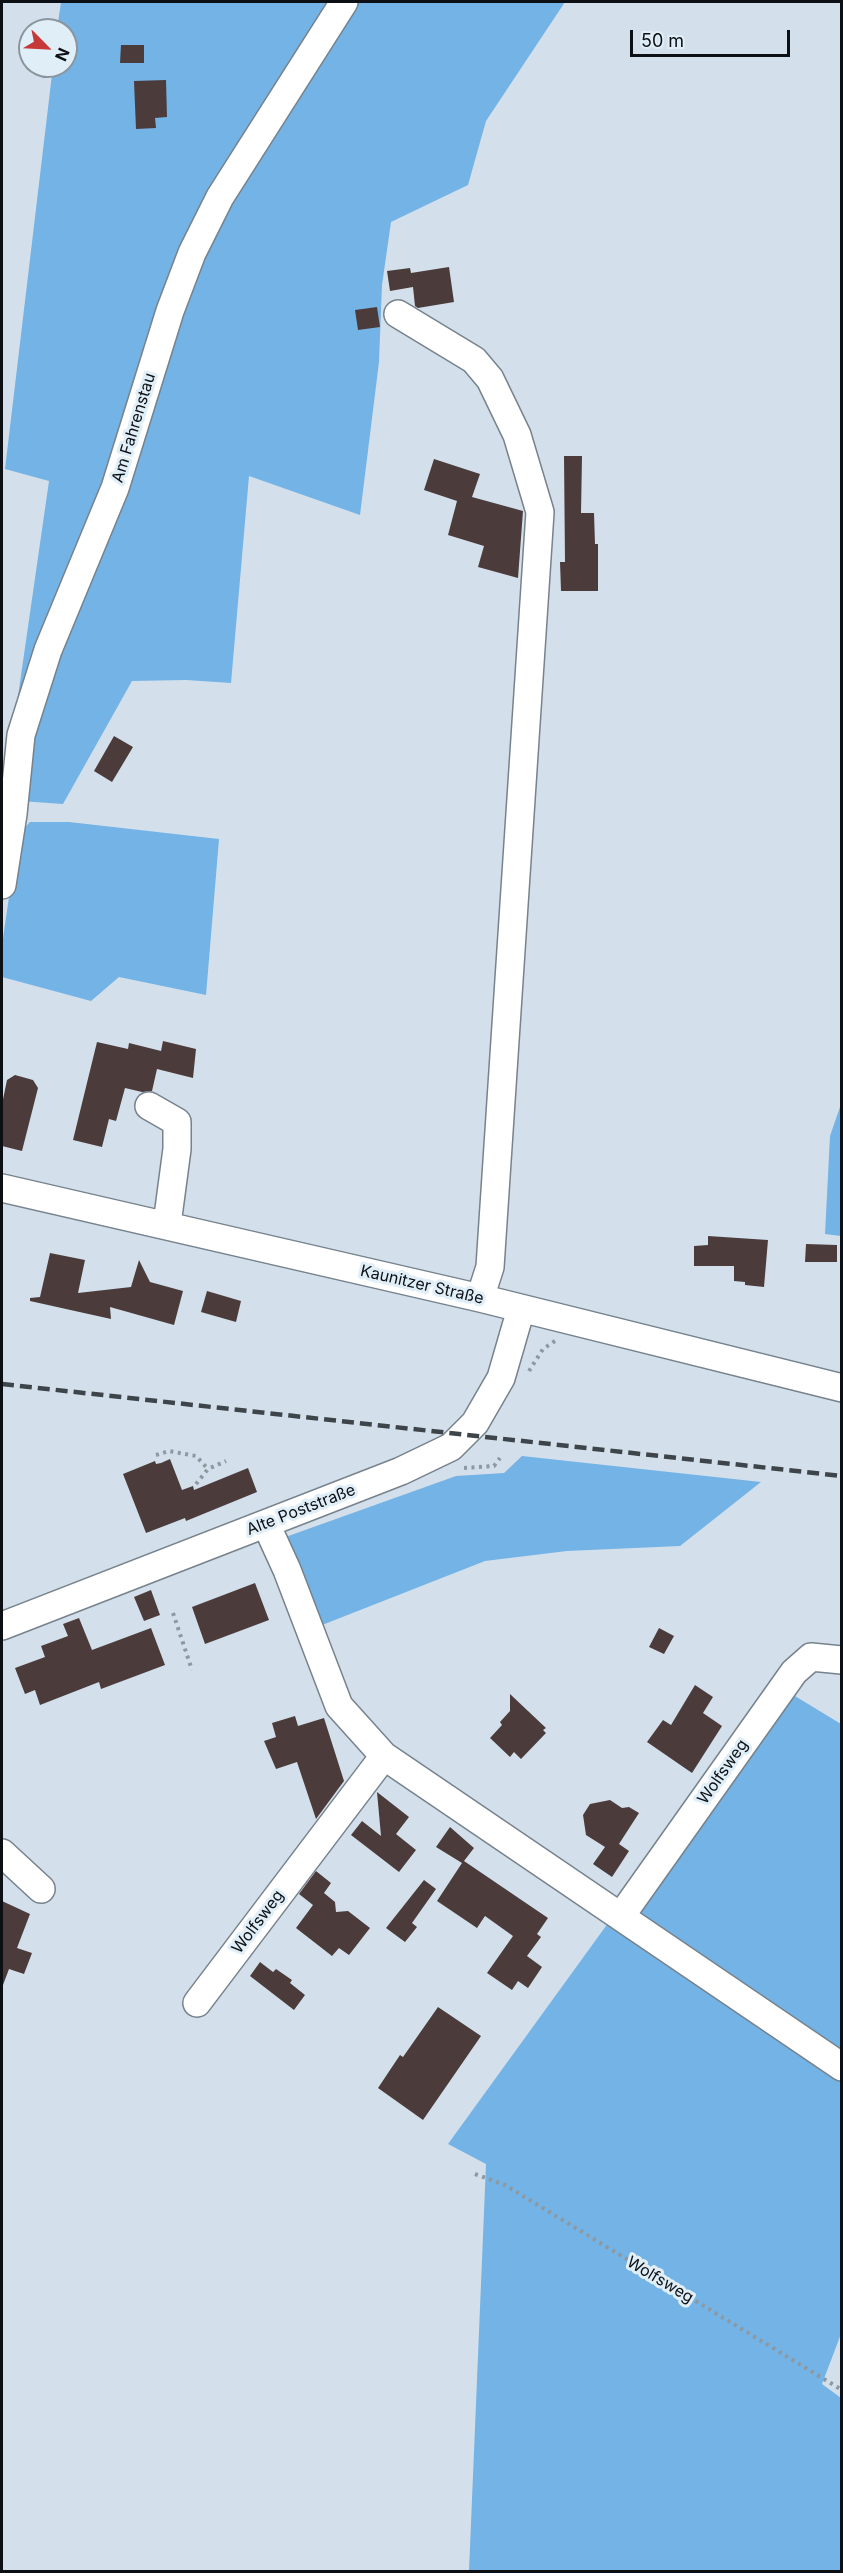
<!DOCTYPE html>
<meta charset="utf-8">
<style>
body{margin:0}
#map{position:relative;width:843px;height:2573px;overflow:hidden;background:#d3e0eb;font-family:Inter,sans-serif}
canvas{display:block}
.frame{position:absolute;inset:0;border:3px solid #0c1014;pointer-events:none}
.north{position:absolute;left:18px;top:18px;width:60px;height:60px;box-sizing:border-box;background:#e0eef8;border:2px solid #8b959d;border-radius:50%;rotate:114deg;font-size:16px;font-weight:700;line-height:24px;text-align:center;color:#0c1014}
.north::after{content:'';display:block;margin:auto;width:21px;height:27px;background:#c73839;clip-path:polygon(50% 0,100% 100%,50% 72%,0 100%)}
.scale{position:absolute;left:630px;top:30px;width:160px;height:27px;box-sizing:border-box;border:3px solid #0c1014;border-top:0;padding-left:8px;font-size:18px;line-height:21px;white-space:nowrap;color:#0c1014;-webkit-text-stroke:4px #e0eef8;paint-order:stroke}
</style>
<div id="map">
<canvas width="843" height="2573"></canvas>
<div class="frame"></div>
<div class="north">N</div>
<div class="scale">50 m</div>
</div>
<script>
const g = document.querySelector('canvas').getContext('2d');
g.lineJoin = 'round';
function fillPath(path, color) {
  g.fillStyle = color;
  g.fill(path, 'evenodd');
}
function shape(rows) {
  const path = new Path2D();
  for (const r of rows) {
    path.moveTo(r[0], r[1]);
    for (let i = 2; i < r.length; i += 2) path.lineTo(r[i], r[i + 1]);
  }
  return path;
}
function stroke(path, color, width, dash) {
  g.strokeStyle = color;
  g.lineWidth = width;
  g.lineCap = dash ? 'butt' : 'round';
  g.setLineDash(dash || []);
  g.stroke(path);
}
function drawText(font, color, halo, rows, align = 'center') {
  g.font = font + ' Inter,sans-serif';
  g.lineWidth = 6;
  g.setLineDash([]);
  g.textBaseline = 'middle';
  g.strokeStyle = halo;
  g.fillStyle = color;
  for (const [text, x, y, turn = 0] of rows) {
    g.save();
    g.translate(x, y);
    g.rotate((+turn || 0) * Math.PI / 180);
    g.textAlign = isNaN(turn) ? turn : align;
    if (halo) g.strokeText(text, 0, 0);
    g.fillText(text, 0, 0);
    g.restore();
  }
}
const green = shape([
 [61,2,565,2,486,121,468,185,391,222,382,285,379,362,360,515,249,476,231,683,186,680,132,681,63,804,20,801,15,717,49,481,5,469,53,66,66,66,66,30,57,30],
 [30,822,69,822,219,839,206,995,119,977,91,1001,2,977,2,945,18,835],
 [841,1104,841,1236,825,1234,830,1136],
 [522,1456,761,1482,680,1546,567,1551,485,1561,317,1627,280,1539,456,1476,504,1473],
 [790,1693,841,1724,841,2056,641,1921,637,1908],
 [611,1919,841,2079,841,2334,822,2384,841,2398,841,2571,469,2571,486,2164,448,2144]
]);
const building = shape([
 [121,45,144,45,144,63,120,63],
 [166,80,167,117,155,118,156,128,136,129,134,81],
 [449,267,454,302,418,308,415,306,413,287,390,291,387,271,410,268,411,273],
 [377,307,380,327,358,330,355,310],
 [564,456,582,456,581,513,594,513,595,544,598,544,598,591,561,591,560,562,565,562],
 [434,459,480,474,472,497,523,511,518,578,478,567,484,546,448,535,457,501,424,490],
 [114,736,133,747,112,782,94,771],
 [163,1041,196,1049,193,1078,157,1069,152,1091,142,1092,125,1088,116,1121,109,1119,102,1147,73,1140,97,1042,128,1049,129,1043,161,1051],
 [15,1075,33,1080,38,1088,22,1151,2,1146,2,1104,7,1080],
 [708,1236,768,1240,764,1287,745,1285,745,1282,734,1281,734,1266,694,1266,694,1246,708,1245],
 [806,1244,837,1245,837,1262,805,1262],
 [50,1253,85,1260,78,1293,131,1287,139,1260,150,1282,183,1291,174,1325,110,1307,111,1319,30,1301,30,1298,40,1297],
 [207,1291,241,1301,236,1322,201,1312],
 [170,1459,182,1490,193,1486,194,1490,248,1468,257,1492,186,1521,185,1518,146,1533,123,1474,155,1461,156,1464,161,1463],
 [255,1583,269,1620,205,1644,192,1607],
 [151,1590,160,1615,144,1621,134,1597],
 [79,1618,92,1650,151,1628,165,1665,101,1689,99,1682,40,1705,35,1690,25,1694,15,1668,45,1657,41,1646,68,1636,63,1624],
 [659,1628,674,1636,664,1654,649,1647],
 [695,1685,713,1697,703,1713,722,1726,692,1773,647,1742,663,1720,671,1725],
 [510,1694,546,1728,543,1730,546,1733,521,1759,514,1752,510,1757,490,1738,502,1725,500,1722,510,1711],
 [295,1716,298,1726,324,1718,344,1781,316,1819,297,1762,276,1769,264,1741,276,1737,272,1723],
 [377,1792,409,1817,396,1834,416,1850,399,1872,351,1835,362,1821,381,1836],
 [610,1800,622,1808,629,1807,639,1813,619,1844,629,1851,612,1877,593,1864,605,1847,586,1835,583,1815,590,1804],
 [450,1827,474,1848,464,1861,548,1918,537,1934,541,1937,527,1956,542,1967,528,1988,518,1981,512,1990,487,1973,513,1936,485,1916,477,1928,437,1901,462,1863,436,1847],
 [316,1871,331,1883,324,1893,335,1902,336,1912,348,1911,370,1928,349,1955,339,1948,332,1956,296,1928,313,1905,299,1894],
 [424,1880,436,1889,412,1923,417,1927,405,1942,386,1928],
 [2,1901,30,1914,17,1948,32,1953,24,1974,9,1969,3,1985],
 [260,1962,273,1972,276,1969,292,1980,290,1983,305,1995,294,2010,250,1976],
 [438,2007,481,2036,423,2120,378,2088,400,2055,403,2057]
]);
const path = shape([
 [529,1371,543,1349,555,1341],
 [156,1455,169,1451,196,1456,208,1469],
 [464,1468,494,1466,500,1458],
 [196,1484,208,1469,226,1461],
 [173,1613,192,1670],
 [475,2174,505,2185,842,2390]
]);
const minor = shape([
 [398,314,474,360,490,379,517,435,540,512,490,1267,480,1298],
 [2,885,13,814,21,735,48,650,115,488,170,311,192,253,220,197,344,2],
 [149,1106,177,1122,177,1149,167,1224],
 [2,1188,480,1298,842,1388],
 [266,1524,287,1570,339,1706,384,1756,842,2067],
 [2,1626,401,1471,451,1447,475,1423,501,1378,521,1309],
 [2,1853,41,1889],
 [621,1916,794,1672,811,1657,842,1660],
 [197,2003,384,1756]
]);
const rail = shape([
 [2,1384,842,1476]
]);
const streetNames = [
 ["Am Fahrenstau",134,428,-73],
 ["Kaunitzer Straße",422,1285,13],
 ["Alte Poststraße",301,1510,-21],
 ["Wolfsweg",723,1772,-55],
 ["Wolfsweg",258,1922,-53],
 ["Wolfsweg",660,2280,31]
];
fillPath(green, '#74b3e5');
fillPath(building, '#4b3c3b');
stroke(minor, '#76828c', 30);
stroke(path, '#8e98a0', 4, [3, 4.5]);
stroke(minor, '#fff', 27);
stroke(rail, '#3e454a', 4.5, [12, 6]);
drawText('16px', '#0c1014', '#e0eef8', streetNames);
</script>
